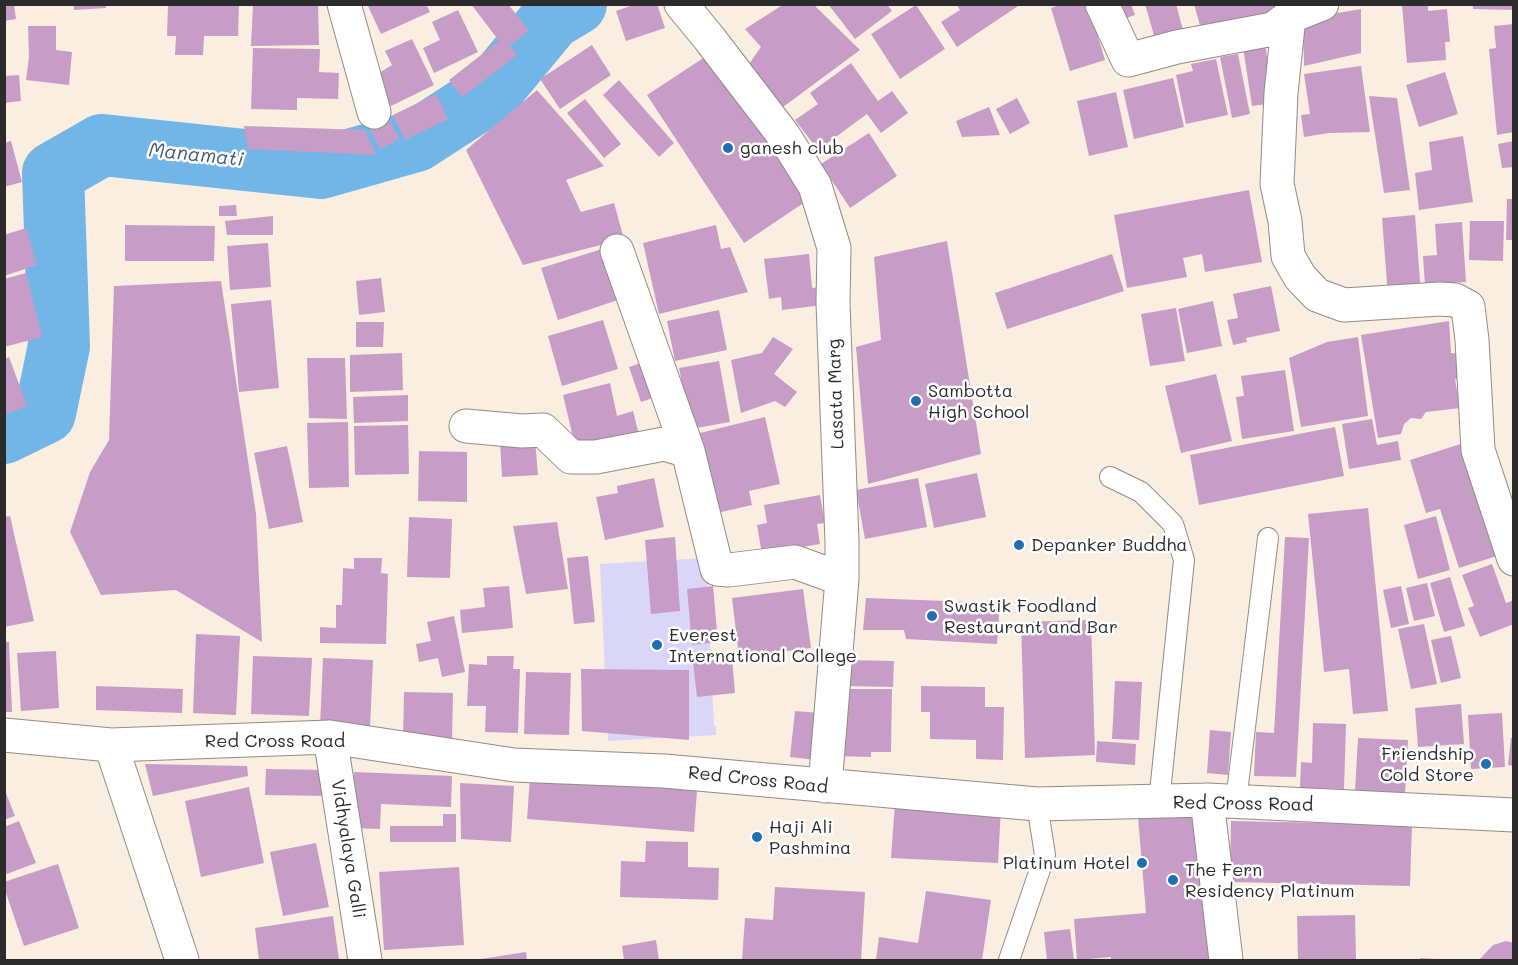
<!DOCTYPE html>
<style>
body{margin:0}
#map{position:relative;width:1518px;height:965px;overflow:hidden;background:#f9eedf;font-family:Mali,sans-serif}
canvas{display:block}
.frame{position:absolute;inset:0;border:6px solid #2b2b2b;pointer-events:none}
</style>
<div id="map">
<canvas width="1518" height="965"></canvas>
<div class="frame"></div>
</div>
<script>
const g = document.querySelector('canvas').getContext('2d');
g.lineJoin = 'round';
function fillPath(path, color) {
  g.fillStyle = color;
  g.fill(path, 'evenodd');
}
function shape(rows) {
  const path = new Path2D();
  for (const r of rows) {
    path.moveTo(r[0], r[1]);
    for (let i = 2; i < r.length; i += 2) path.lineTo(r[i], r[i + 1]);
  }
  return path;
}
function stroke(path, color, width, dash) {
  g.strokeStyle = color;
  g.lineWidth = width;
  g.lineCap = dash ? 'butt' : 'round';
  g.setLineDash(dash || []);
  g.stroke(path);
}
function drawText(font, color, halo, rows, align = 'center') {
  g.font = font + ' Mali,sans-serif';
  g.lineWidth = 5;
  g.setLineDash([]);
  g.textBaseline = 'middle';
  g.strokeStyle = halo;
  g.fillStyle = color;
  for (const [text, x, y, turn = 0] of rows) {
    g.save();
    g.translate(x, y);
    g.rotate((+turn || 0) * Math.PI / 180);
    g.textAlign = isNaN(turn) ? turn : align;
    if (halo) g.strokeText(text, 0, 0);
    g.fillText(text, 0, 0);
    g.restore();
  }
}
const built = shape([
 [706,558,714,726,716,727,716,735,608,741,600,564]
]);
const river = shape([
 [4,433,45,413,59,346,53,173,102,145,321,168,416,141,490,93,551,19,576,4]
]);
const building = shape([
 [4,4,14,4,16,19,4,21],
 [74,4,106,4,106,8,74,10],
 [168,4,239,4,238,36,204,36,203,55,175,55,176,36,167,36],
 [253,4,318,4,319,45,251,46],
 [367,4,431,4,427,6,430,12,381,34],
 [471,4,508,4,529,31,510,45,517,55,462,97,449,80,499,41],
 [636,4,657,4,665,28,626,41,616,11],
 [784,4,813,4,860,50,775,113,747,67,761,47,745,29],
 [828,4,887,4,892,11,855,39],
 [956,4,1021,4,957,47,941,22,960,10],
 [1062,4,1088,4,1105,60,1070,71,1051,8],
 [1106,4,1131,4,1135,15,1112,23],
 [1145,4,1176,4,1184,34,1156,42],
 [1194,4,1278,4,1280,11,1202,33],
 [1428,4,1428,11,1447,9,1450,42,1445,42,1446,60,1407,63,1402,5],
 [1473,4,1514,4,1514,10,1473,9],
 [916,5,945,49,900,79,871,34],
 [1361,9,1361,53,1304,66,1303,19],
 [458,10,478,52,434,73,423,48,440,40,432,22],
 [1514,24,1514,132,1497,135,1489,49,1496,48,1494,26],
 [28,26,56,26,56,50,72,52,69,85,26,80,29,57],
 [412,39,434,85,391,106,374,76,392,65,385,51],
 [1265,43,1274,103,1252,106,1243,47],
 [592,45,611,75,560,109,540,79],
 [253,48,320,49,319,72,339,73,338,99,297,98,297,110,251,109],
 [711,53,808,200,744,243,647,95],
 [1238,54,1250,114,1232,118,1220,57],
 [1216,59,1228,115,1186,124,1176,75,1193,71,1191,64],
 [851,63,878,101,892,91,908,113,881,133,867,114,818,150,795,120,818,104,810,93],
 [1361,66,1370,132,1329,133,1304,137,1301,115,1310,114,1304,74],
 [1445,72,1458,114,1419,127,1406,85],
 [19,75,21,101,4,103,4,76],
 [1173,78,1184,127,1134,139,1123,90],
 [619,80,674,143,659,157,603,95],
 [537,90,604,166,566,180,581,212,614,203,624,239,523,265,466,150],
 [1116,92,1128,147,1089,156,1077,101],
 [436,94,448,119,405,140,393,115],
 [1369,96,1397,98,1410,190,1384,193],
 [1017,98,1030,123,1010,134,996,109],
 [585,99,621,144,604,158,567,113],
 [989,107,1000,135,962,137,956,121],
 [389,120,399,139,380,149,370,129],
 [244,126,365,130,376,155,248,149],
 [869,133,897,176,850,208,821,164],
 [1463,136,1473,202,1419,210,1415,173,1432,170,1429,142],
 [11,141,22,182,4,187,4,143],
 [1514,141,1514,167,1502,168,1498,144],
 [1249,190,1262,262,1205,272,1202,254,1183,258,1187,277,1127,288,1114,215],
 [1507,199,1514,199,1514,240,1506,240],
 [236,205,237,216,219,216,219,206],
 [1415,215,1421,294,1388,296,1382,218],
 [273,216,273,235,227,235,225,221],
 [1470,221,1504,221,1503,261,1469,260],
 [1462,222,1466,282,1425,285,1423,256,1437,255,1435,224],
 [125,225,215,226,214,261,125,261],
 [716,225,721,249,730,247,748,292,659,314,643,243],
 [26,228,37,265,4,276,4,235],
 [947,241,981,454,868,484,856,347,881,340,874,257],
 [268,243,271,287,230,290,227,246],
 [602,249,618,300,558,320,541,268],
 [809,254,812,288,821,287,823,305,782,310,781,297,769,299,764,259],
 [1112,254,1124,291,1007,329,995,293],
 [26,273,42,337,4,347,4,279],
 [381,278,385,312,359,315,356,281],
 [221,281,256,514,262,642,176,590,101,595,70,532,90,472,109,440,114,286],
 [1271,286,1280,331,1246,338,1247,342,1233,345,1227,320,1238,318,1233,294],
 [271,300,279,388,239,392,231,304],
 [1213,301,1222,346,1187,353,1178,309],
 [1176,308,1185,361,1150,366,1141,314],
 [719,310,727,350,675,361,667,321],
 [603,320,618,369,562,386,548,336],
 [1449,321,1451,353,1459,354,1460,379,1455,379,1460,408,1426,412,1421,419,1411,418,1404,424,1401,434,1378,438,1361,335],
 [356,322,384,322,383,347,356,347],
 [773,337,793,349,774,374,797,392,785,407,775,401,741,413,731,360,762,353],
 [1358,337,1368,416,1301,427,1289,358,1327,342],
 [402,353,403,390,350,392,350,355],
 [9,357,27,406,4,415,4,359],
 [307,358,345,358,347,419,309,418],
 [649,360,661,395,641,402,629,367],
 [719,361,730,422,691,429,679,368],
 [1285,370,1294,431,1242,439,1236,397,1244,396,1241,376],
 [1216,374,1232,441,1181,453,1165,386],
 [610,383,617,416,633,411,639,435,576,450,563,395],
 [408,395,408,421,354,423,353,397],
 [765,417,780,484,749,491,752,505,717,513,700,433],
 [1372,419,1377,445,1398,441,1401,460,1349,469,1342,424],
 [348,422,349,487,309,488,307,423],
 [408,425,409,474,355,475,354,426],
 [1335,427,1344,476,1199,505,1190,455],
 [535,440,538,475,502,477,500,442],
 [1464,443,1500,555,1459,568,1440,509,1426,513,1410,460],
 [287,446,303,522,269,529,254,453],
 [419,451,467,452,467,502,418,501],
 [977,473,986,517,934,528,925,484],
 [654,478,664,527,605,540,596,497,618,493,617,486],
 [918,478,927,527,865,539,856,490],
 [820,495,825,523,817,524,820,544,762,554,757,525,767,523,764,505],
 [1368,508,1388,711,1353,714,1349,669,1324,672,1308,514],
 [10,516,34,621,4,627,4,517],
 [1436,516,1450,570,1418,579,1404,525],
 [409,517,452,519,450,578,407,577],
 [557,522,568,589,526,594,513,526],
 [675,537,680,611,651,614,645,540],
 [1285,537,1309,538,1296,777,1254,776,1256,732,1274,733],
 [588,556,595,622,574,624,567,558],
 [354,558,382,558,381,573,388,574,386,644,320,643,320,627,336,628,336,605,342,605,343,568,354,569],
 [1492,564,1506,603,1514,600,1514,624,1480,637,1468,608,1474,606,1462,575],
 [1450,577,1465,626,1444,632,1430,583],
 [1427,583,1435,616,1414,621,1406,588],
 [509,586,513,628,462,633,460,610,485,607,483,588],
 [713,586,718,642,692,645,687,589],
 [1401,586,1409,624,1391,628,1383,590],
 [803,589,811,648,739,657,732,598],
 [866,598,1000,603,997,644,906,639,904,630,863,630],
 [454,616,465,672,442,677,438,658,419,662,416,644,431,641,427,622],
 [1091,620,1095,755,1025,758,1021,622],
 [1424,624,1437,684,1411,689,1398,629],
 [196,634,240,636,236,715,193,713],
 [1451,636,1461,678,1441,683,1431,640],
 [4,642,9,642,12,712,4,712],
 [56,651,59,708,21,711,17,653],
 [253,656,312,658,309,716,251,714],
 [487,656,514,656,513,669,520,669,518,733,485,732,486,706,467,706,469,664,487,665],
 [323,658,373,660,370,728,320,726],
 [732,658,735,693,697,697,693,662],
 [846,660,894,661,893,687,845,686],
 [581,669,689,670,689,740,582,731],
 [526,672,571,673,569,735,524,734],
 [1115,681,1142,682,1139,740,1112,739],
 [96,686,183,689,182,713,96,710],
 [921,686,985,687,985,707,1004,707,1003,760,976,759,976,740,930,739,930,712,921,712],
 [835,689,892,689,891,752,871,752,871,757,834,756],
 [404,692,453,693,452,740,403,739],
 [1461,704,1464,744,1418,747,1415,708],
 [795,711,821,713,816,760,790,757],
 [1502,713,1505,767,1471,769,1468,715],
 [1313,723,1346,724,1344,789,1300,788,1301,762,1312,763],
 [1210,730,1231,732,1228,775,1207,773],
 [1358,738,1408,740,1405,793,1355,791],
 [1511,738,1514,738,1514,766,1508,765],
 [1097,741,1136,744,1135,765,1096,762],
 [145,764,247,766,248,776,153,796],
 [266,769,330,770,330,796,265,795],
 [354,772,452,776,451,807,381,804,380,829,352,828],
 [530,777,697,790,694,832,527,819],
 [460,783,514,786,511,842,461,839],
 [249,787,264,863,201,877,185,801],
 [4,788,15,816,4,820],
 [895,803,1001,808,998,863,891,858],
 [1198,812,1211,960,1111,960,1111,957,1077,960,1074,919,1146,913,1138,817],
 [443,814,456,814,456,842,390,842,390,826,443,826],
 [19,821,36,863,4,875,4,827],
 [1231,821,1412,825,1410,886,1230,882],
 [646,841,688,842,688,867,719,868,718,900,620,897,621,861,645,862],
 [316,843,329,907,283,916,270,852],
 [58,864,79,928,24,946,4,887,4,882],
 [459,867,464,945,384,950,379,872],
 [775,887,865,892,861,960,742,960,745,918,773,920],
 [926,891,991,900,982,960,876,960,879,937,918,943],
 [1355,915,1356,960,1298,960,1297,916],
 [333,916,339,960,259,960,255,928],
 [1070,929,1074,960,1047,960,1044,932],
 [656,940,659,960,624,960,622,946],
 [1506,941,1514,943,1514,960,1479,960,1493,945],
 [526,952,527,960,481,960,481,959],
 [1420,958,1436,959,1436,960,1420,960]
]);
const service = shape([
 [1110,477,1141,492,1173,524,1184,560,1159,802],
 [1236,801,1268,538],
 [1009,960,1045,855,1037,804]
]);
const minor = shape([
 [344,4,374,112],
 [681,4,709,38,784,136,815,186,834,248,833,303,842,542,842,579,825,786],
 [1102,4,1128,60,1177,47,1273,29,1289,17],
 [1322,4,1289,17,1281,93,1277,184,1285,221,1288,256,1300,277,1317,295,1344,305,1440,299,1455,300,1468,307,1472,340,1478,450,1514,559],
 [617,251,688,451,717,569,729,570,795,562,842,579],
 [466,426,522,431,543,430,571,457,596,457,664,444,688,451],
 [4,735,111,745,330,737,514,765,664,771,1037,804,1207,800,1514,815],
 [330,737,365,960],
 [111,745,182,960],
 [1207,800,1226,960]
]);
const markers = [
 [728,148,6,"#1f6fb2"],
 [916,401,6,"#1f6fb2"],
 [1019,545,6,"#1f6fb2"],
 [932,616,6,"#1f6fb2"],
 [657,645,6,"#1f6fb2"],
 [1486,764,6,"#1f6fb2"],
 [757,837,6,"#1f6fb2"],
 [1142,863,6,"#1f6fb2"],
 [1173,880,6,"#1f6fb2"]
];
const poiNames = [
 ["ganesh club",740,148],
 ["Sambotta",928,391],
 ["High School",928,412],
 ["Depanker Buddha",1031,545],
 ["Swastik Foodland",944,606],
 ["Restaurant and Bar",944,627],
 ["Everest",669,635],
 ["International College",669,656],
 ["Friendship",1474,754,"right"],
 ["Cold Store",1474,775,"right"],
 ["Haji Ali",769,827],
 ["Pashmina",769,848],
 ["Platinum Hotel",1130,863,"right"],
 ["The Fern",1185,870],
 ["Residency Platinum",1185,891]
];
const streetNames = [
 ["Lasata Marg",836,394,-92],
 ["Red Cross Road",275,741],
 ["Red Cross Road",758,780,6],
 ["Red Cross Road",1243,804,1],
 ["Vidhyalaya Galli",348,849,81]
];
const waterNames = [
 ["Manamati",196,155,6]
];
fillPath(built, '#dad6f7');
stroke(river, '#72b6e8', 62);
fillPath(building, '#c79dc8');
stroke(service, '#928c85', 22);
stroke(minor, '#928c85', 35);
stroke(service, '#fff', 20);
stroke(minor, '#fff', 33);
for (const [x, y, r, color] of markers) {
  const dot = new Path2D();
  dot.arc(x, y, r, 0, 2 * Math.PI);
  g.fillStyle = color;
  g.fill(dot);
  stroke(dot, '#fff', 2);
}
drawText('18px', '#2b2b2b', '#fff', poiNames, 'left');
drawText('18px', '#2b2b2b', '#fff', streetNames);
drawText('italic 20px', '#445c6d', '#fff', waterNames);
</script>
